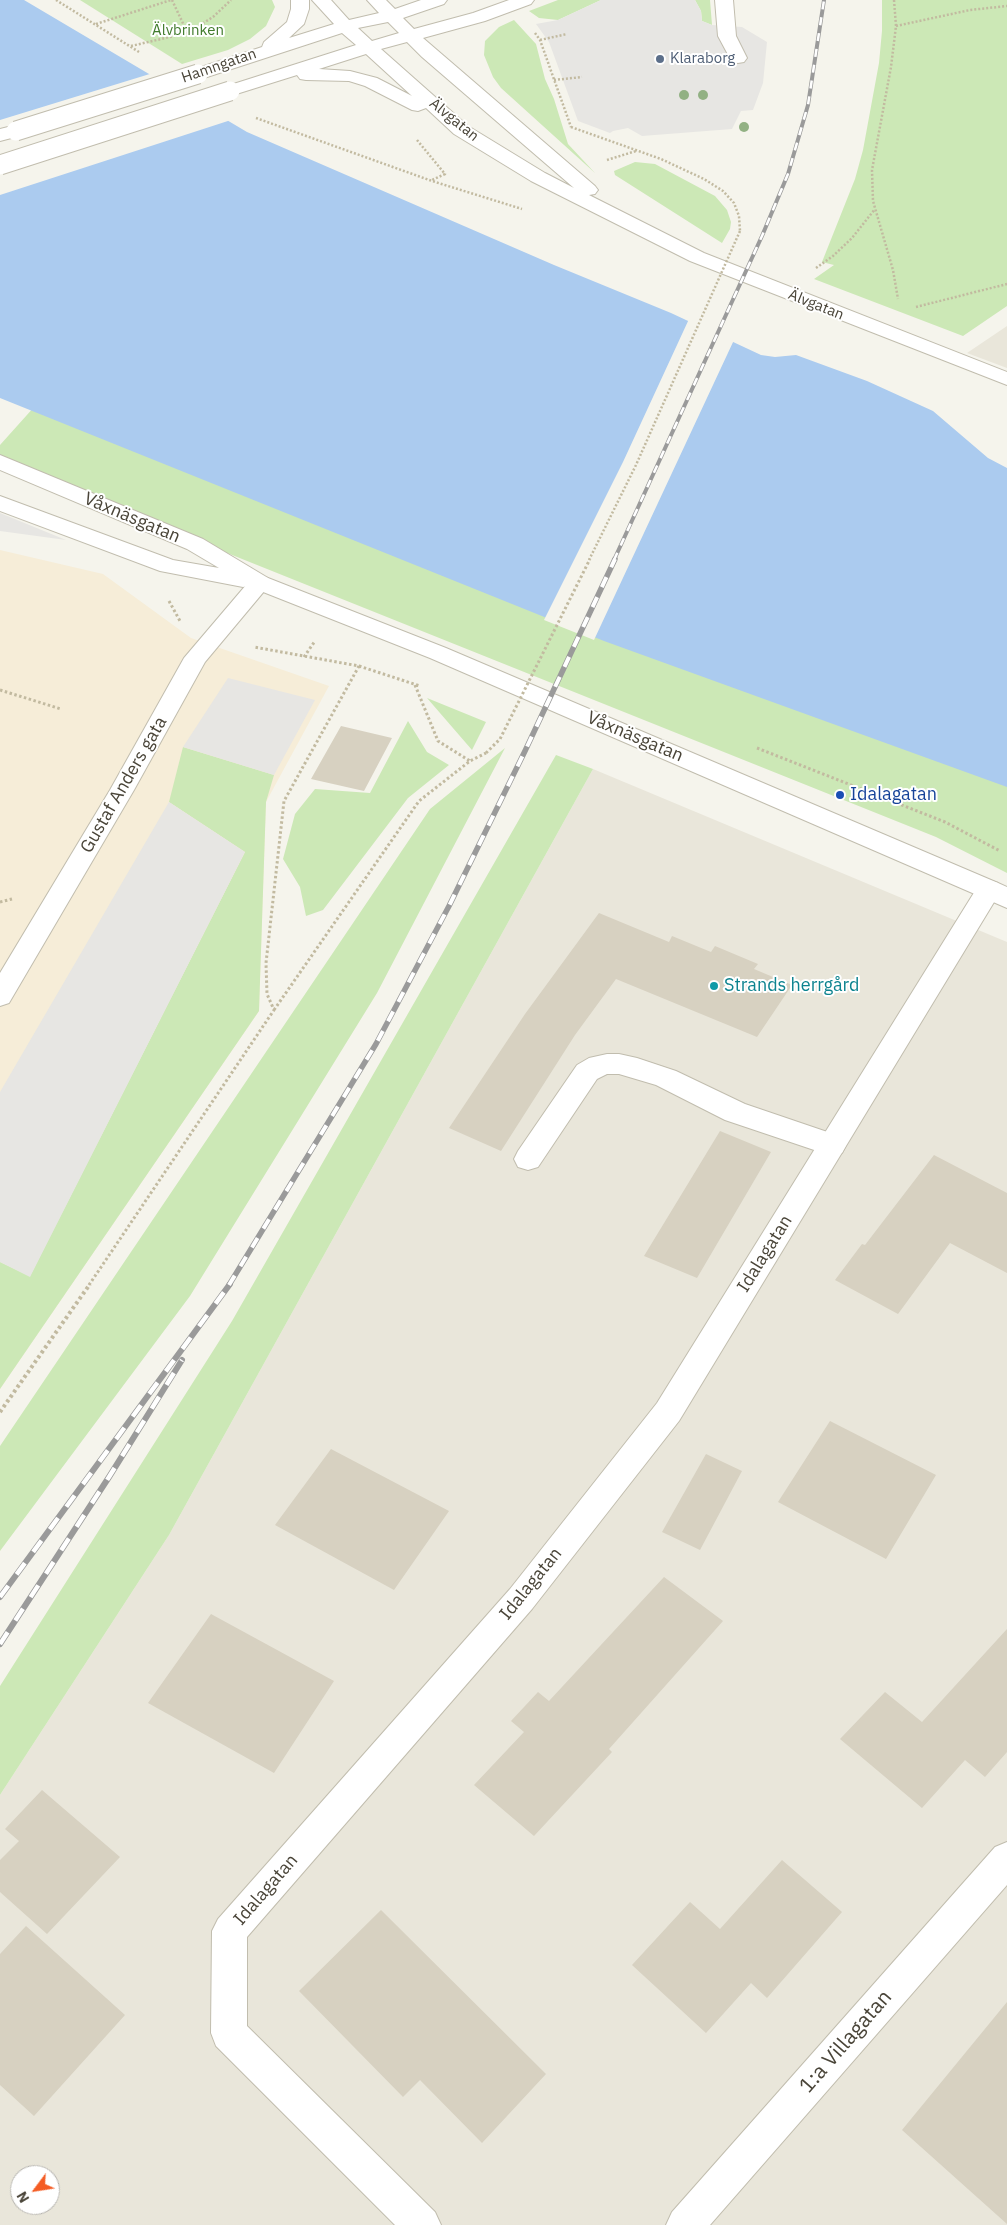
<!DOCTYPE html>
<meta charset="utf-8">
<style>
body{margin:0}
#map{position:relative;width:1007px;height:2225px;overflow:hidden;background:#f5f4ec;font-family:"IBM Plex Sans",sans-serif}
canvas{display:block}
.north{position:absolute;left:10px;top:2165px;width:50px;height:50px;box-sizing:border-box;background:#fff;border:1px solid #b7b5b0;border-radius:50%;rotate:239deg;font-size:14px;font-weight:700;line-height:20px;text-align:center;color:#4a4539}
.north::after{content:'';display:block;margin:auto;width:18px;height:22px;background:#f45c24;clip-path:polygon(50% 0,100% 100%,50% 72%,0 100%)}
</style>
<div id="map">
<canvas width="1007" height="2225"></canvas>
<div class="north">N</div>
</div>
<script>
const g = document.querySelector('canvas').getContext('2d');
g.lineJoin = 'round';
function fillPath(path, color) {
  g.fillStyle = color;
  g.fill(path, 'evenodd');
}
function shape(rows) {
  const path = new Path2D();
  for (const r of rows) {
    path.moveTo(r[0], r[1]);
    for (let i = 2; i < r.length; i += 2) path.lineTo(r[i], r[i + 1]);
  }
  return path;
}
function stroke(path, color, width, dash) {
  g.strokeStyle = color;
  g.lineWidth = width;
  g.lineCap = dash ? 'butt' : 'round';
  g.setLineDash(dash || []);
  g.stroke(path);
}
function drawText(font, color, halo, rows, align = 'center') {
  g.font = font + ' "IBM Plex Sans",sans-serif';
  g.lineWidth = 4;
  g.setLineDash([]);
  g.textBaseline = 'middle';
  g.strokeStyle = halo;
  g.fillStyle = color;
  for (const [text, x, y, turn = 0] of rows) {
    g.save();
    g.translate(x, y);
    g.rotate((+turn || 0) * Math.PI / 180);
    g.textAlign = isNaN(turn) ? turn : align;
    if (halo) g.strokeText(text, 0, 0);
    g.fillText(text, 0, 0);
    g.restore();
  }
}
const residential = shape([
 [1007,326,1007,368,967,353],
 [593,769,1007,942,1007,2225,0,2225,0,1795,169,1535],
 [20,2175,50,2175,50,2205,20,2205]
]);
const commercial = shape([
 [0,550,103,574,191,638,329,686,266,802,259,1011,0,1389]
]);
const green = shape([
 [80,0,272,0,275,7,266,26,250,39,228,50,182,64],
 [558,0,601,0,558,20,539,18,529,11],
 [695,0,710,0,712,25,702,21,701,11],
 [882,0,1007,0,1007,306,963,336,814,279,834,265,822,262,855,179,863,150,879,63,882,31],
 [514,20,536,44,545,79,554,99,568,144,595,173,501,88,493,77,484,55,485,41,499,27],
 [635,162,655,164,715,196,727,210,731,222,730,229,722,243,615,175,614,171],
 [35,406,1007,786,1007,873,936,837,0,462,0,445],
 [427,698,486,722,472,750],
 [408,721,427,752,449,765,408,798,323,910,306,916,300,887,283,859,295,814,315,789,370,793],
 [183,747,274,775,266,802,259,1011,0,1389,0,1262,30,1276,245,852,169,802],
 [505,748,377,993,190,1296,0,1551,0,1446,430,809],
 [556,755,593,769,169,1535,0,1795,0,1686,232,1321]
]);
const parking = shape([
 [601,0,695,0,701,11,702,21,712,25,742,27,767,42,763,83,753,110,741,111,732,129,642,136,628,128,613,131,610,133,578,121,549,42,536,24,558,20],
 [0,513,66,540,0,531],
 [228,678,315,700,274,775,183,747],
 [169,802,245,852,30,1277,0,1262,0,1092]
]);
const water = shape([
 [0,0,24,0,247,132,554,265,671,313,761,355,775,357,796,355,867,381,933,411,988,458,1007,468,1007,787,604,641,0,398]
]);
const pier = shape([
 [153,73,231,120,0,195,0,120],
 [689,319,734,340,594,640,544,620,623,462]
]);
const building = shape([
 [341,726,392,738,364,791,311,779],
 [599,913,669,942,672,936,711,952,715,946,758,964,754,969,792,985,757,1037,616,979,575,1035,501,1151,449,1128,525,1014],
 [720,1131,771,1152,697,1278,644,1256],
 [934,1155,1007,1193,1007,1273,950,1243,898,1314,835,1280,862,1244,865,1245],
 [830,1421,936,1475,886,1559,778,1502],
 [331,1449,449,1511,394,1590,275,1525],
 [706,1454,742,1471,700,1550,662,1532],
 [664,1577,723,1621,609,1749,612,1752,534,1836,474,1785,524,1732,511,1721,538,1692,549,1701],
 [211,1614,334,1681,274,1773,148,1703],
 [1007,1629,1007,1752,985,1777,965,1760,922,1808,840,1739,885,1692,922,1722],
 [42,1790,120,1857,47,1934,0,1892,0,1860,19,1841,5,1829],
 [782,1860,842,1912,767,1998,751,1983,706,2033,632,1965,690,1902,720,1929],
 [381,1910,546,2074,482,2143,420,2080,403,2097,299,1991],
 [26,1926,125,2015,34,2116,0,2085,0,1954],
 [1007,2002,1007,2224,902,2130]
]);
const pathFar2 = shape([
 [56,0,139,52],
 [172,0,188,34],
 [894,0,896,26,891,67,872,170,873,201,893,270,898,299],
 [96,24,171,0],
 [896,26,970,10,1007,6],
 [535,33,540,40,571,127],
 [540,40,567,34],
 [131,46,187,33,213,17,231,0],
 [554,80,582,77],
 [256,118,432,181,522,209],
 [571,127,661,159,704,179,723,191,734,203,739,216,740,231],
 [417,140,445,174,432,180],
 [607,160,636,151],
 [816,268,833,256,852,238,875,209],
 [916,307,1007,284]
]);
const pathFar1 = shape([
 [169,601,180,621],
 [304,657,315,641],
 [359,666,420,686],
 [415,685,438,741,470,761],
 [0,690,61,709],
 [757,748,945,822,1000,851],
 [0,902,12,899],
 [274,1010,419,801,470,761,486,753],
 [89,1285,274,1010,267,994,266,963,284,801,359,666,254,647]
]);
const path = shape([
 [0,1412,90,1284]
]);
const service = shape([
 [715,0,733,0,736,36,747,58,744,62,738,63,732,62,718,36,715,0],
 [607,1054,619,1054,637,1058,676,1071,745,1104,842,1137,846,1145,842,1153,832,1156,725,1120,656,1085,619,1074,607,1074,597,1079,538,1167,528,1170,518,1167,514,1159,518,1151,577,1065,589,1058,607,1054]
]);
const minor = shape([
 [260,576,268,578,271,583,205,662,134,790,9,1003,0,1006,0,973,110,790,184,658,252,578,260,576],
 [989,880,998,883,1002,889,679,1421,532,1609,247,1937,247,2026,435,2212,441,2225,395,2225,216,2046,211,2033,212,1931,218,1919,510,1589,657,1403,980,883,989,880],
 [1007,1842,1007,1885,710,2225,666,2225,672,2212,995,1847,1007,1842]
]);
const tertiary = shape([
 [291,0,309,0,309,9,304,24,289,38,334,24,312,0,331,0,349,20,379,13,367,0,386,0,395,9,421,0,447,0,444,4,403,18,414,29,473,13,509,0,534,0,531,4,485,21,423,38,595,186,598,190,595,194,589,195,704,253,1007,372,1007,385,690,261,531,181,454,134,426,108,418,111,412,110,365,86,349,81,306,80,300,79,297,75,230,96,224,95,221,91,224,87,356,45,342,33,204,78,198,79,192,78,189,74,192,70,262,47,264,42,287,22,291,9,291,0],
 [388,22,399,33,372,41,358,28,388,22],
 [407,42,422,57,574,188,545,173,468,126,381,49,407,42],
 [366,54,412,96,377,78,350,71,319,69,366,54],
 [16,125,23,127,25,131,23,135,0,141,0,129,16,125],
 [0,455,203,539,268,578,446,648,998,883,1007,887,1007,908,430,658,248,586,243,587,160,571,0,511,0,496,173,560,219,568,187,549,0,470,0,455]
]);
const railFar2 = shape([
 [614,560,762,236,788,174,808,105,824,0]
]);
const railFar1 = shape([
 [229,1285,376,1044,449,906,525,751,615,559]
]);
const rail = shape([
 [0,1597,230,1284],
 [0,1644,109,1477,182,1360]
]);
const pathBridgeFar1 = shape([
 [589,560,636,465,740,231]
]);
const pathBridge = shape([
 [486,753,500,739,590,559]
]);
const tertiaryBridge = shape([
 [16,131,198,74],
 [0,165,230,91]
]);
const trees = [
 [684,95],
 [703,95],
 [744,127]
];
const markers = [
 [660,59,5,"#5c6f8a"],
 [840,795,5,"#1a4fb4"],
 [714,986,5,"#0f9aa8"]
];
const farParknames = [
 ["Älvbrinken",188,31]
];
const farServicenames = [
 ["Klaraborg",670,59]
];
const farStreetnames = [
 ["Hamngatan",219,66,-19],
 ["Älvgatan",454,120,39],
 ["Älvgatan",816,305,22]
];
const streetNames = [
 ["Våxnäsgatan",132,518,23],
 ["Våxnäsgatan",635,737,23],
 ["Gustaf Anders gata",124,785,-60],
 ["Idalagatan",765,1254,-58],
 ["Idalagatan",531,1584,-51],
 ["Idalagatan",266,1890,-49]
];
const transitNames = [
 ["Idalagatan",850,795]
];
const cultureNames = [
 ["Strands herrgård",724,986]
];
const nearStreetnames = [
 ["1:a Villagatan",846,2042,-49]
];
fillPath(residential, '#e9e6da');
fillPath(commercial, '#f6edd8');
fillPath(green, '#cce8b6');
fillPath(parking, '#e7e6e3');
fillPath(water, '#abcbef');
fillPath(pier, '#f5f4ec');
fillPath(building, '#d7d1c1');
stroke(service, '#c1bdae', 2);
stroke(minor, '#c1bdae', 2);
stroke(tertiary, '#c1bdae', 2);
stroke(pathFar2, '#c2baa0', 2.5, [2, 2]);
stroke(pathFar1, '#c2baa0', 3, [2.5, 2.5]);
stroke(path, '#c2baa0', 4, [3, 3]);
fillPath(service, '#fff');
fillPath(minor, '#fff');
fillPath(tertiary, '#fff');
stroke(railFar2, '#9a9a9a', 4);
stroke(railFar1, '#9a9a9a', 5.5);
stroke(rail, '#9a9a9a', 6);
stroke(railFar2, '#fff', 2.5, [8]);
stroke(railFar1, '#fff', 4, [11]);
stroke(rail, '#fff', 4.5, [14]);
stroke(tertiaryBridge, '#c1bdae', 21, []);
stroke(pathBridgeFar1, '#c2baa0', 2.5, [2, 2]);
stroke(pathBridge, '#c2baa0', 3, [2.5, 2.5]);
stroke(tertiaryBridge, '#fff', 19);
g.fillStyle = '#92b183';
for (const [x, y] of trees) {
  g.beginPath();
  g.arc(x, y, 5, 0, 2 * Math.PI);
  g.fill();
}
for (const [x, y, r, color] of markers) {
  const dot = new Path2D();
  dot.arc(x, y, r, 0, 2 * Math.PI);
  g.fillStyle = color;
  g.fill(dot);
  stroke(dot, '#fff', 2);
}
drawText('15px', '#417b2d', '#fff', farParknames);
drawText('15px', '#4e5e75', '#fff', farServicenames, 'left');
drawText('15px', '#4a4539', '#fff', farStreetnames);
drawText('18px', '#4a4539', '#fff', streetNames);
drawText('18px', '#164399', '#fff', transitNames, 'left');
drawText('18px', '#0d838f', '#fff', cultureNames, 'left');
drawText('21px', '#4a4539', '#fff', nearStreetnames);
</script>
